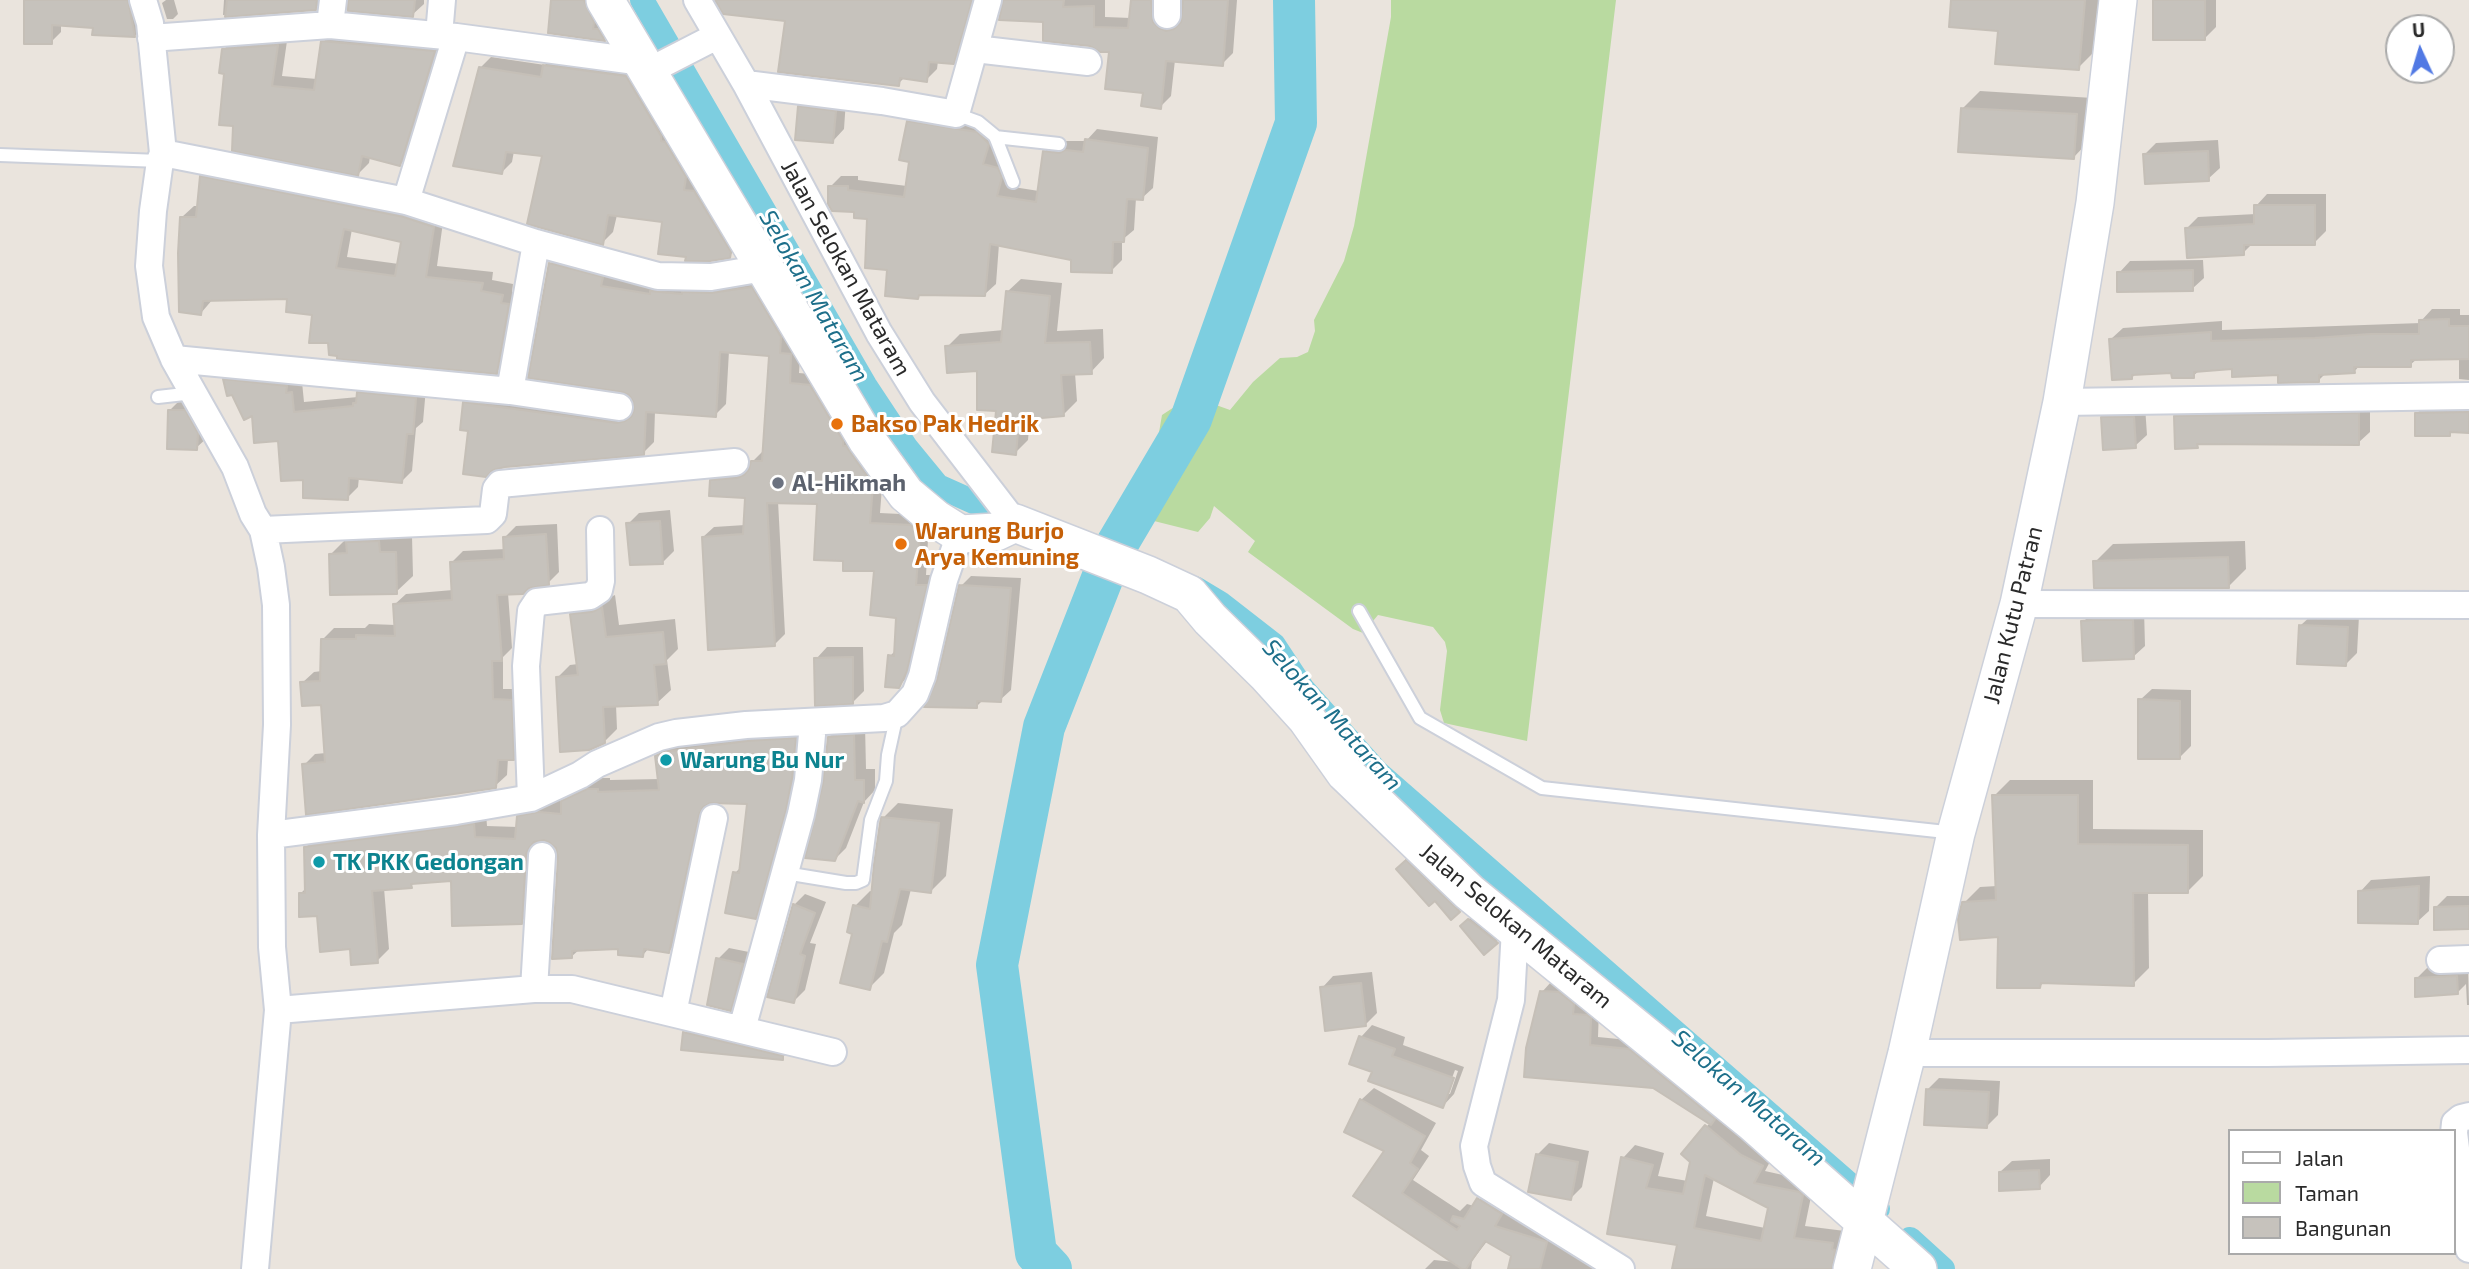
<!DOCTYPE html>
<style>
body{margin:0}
#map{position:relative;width:2469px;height:1269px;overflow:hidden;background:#eae4dd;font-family:"Exo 2",sans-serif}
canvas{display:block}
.legend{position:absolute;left:2228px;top:1129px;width:228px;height:126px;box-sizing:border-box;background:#fff;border:2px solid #aaa;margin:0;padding:9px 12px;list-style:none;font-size:21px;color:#2a2a2a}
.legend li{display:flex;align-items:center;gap:14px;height:35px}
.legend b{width:35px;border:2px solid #aaa}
.north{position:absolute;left:2385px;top:14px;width:70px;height:70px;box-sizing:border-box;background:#fff;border:2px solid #aaa;border-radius:50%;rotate:356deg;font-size:19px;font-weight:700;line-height:28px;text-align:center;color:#2a2a2a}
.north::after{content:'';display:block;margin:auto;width:24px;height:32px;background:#5179e4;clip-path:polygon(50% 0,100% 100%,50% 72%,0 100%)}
</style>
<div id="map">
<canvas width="2469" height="1269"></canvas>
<ul class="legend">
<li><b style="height:9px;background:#fff"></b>Jalan</li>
<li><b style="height:19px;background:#b9daa0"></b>Taman</li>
<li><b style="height:19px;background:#c6c2bc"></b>Bangunan</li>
</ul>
<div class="north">U</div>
</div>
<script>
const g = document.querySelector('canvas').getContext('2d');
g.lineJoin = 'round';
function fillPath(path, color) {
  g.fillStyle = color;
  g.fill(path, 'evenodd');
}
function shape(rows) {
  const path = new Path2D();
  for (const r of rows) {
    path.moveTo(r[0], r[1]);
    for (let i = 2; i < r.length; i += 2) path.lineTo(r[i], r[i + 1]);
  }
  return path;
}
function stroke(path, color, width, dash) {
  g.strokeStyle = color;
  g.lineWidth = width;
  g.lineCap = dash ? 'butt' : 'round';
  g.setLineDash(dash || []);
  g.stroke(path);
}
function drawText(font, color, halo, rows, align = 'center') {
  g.font = font + ' "Exo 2",sans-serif';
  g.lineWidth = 6;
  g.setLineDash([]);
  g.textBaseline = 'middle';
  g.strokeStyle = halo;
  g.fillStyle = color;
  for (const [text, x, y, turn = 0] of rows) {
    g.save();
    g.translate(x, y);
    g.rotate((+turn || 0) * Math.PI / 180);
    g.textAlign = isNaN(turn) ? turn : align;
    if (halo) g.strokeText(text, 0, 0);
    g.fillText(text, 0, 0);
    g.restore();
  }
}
const green = shape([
 [1391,0,1616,0,1527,741,1444,723,1440,710,1447,651,1445,642,1433,627,1378,615,1363,633,1353,629,1248,552,1255,541,1214,506,1210,518,1198,532,1142,518,1136,512,1134,483,1157,444,1162,415,1191,396,1230,410,1253,382,1280,358,1297,357,1308,352,1315,331,1314,320,1344,261,1354,226,1391,17]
]);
const shadow = shape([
 [27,0,139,0,144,26,135,36,94,26,61,24,61,32,51,42],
 [166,0,174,0,178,14,173,19,167,19,162,3],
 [224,0,324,0,315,9,223,15],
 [349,0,424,0,424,4,412,15],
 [553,0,599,0,614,29,604,39,550,32],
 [717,0,978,0,964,51,953,62,938,61,937,69,926,80,905,77,898,84,787,19],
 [1004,0,1105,0,1105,17,1131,18,1133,0,1162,0,1171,19,1184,19,1184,0,1237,0,1233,53,1222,64,1175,60,1171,96,1160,107,1111,51],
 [1953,0,2104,0,2100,46,2078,68,1999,29],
 [2155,0,2216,0,2216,27,2205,38],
 [334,31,445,40,411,153,400,165,370,157,369,163,358,174,235,125,224,49,235,38,288,34,282,76,317,79,323,42],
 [556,54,636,65,740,245,729,256,664,220,617,215,613,232,602,243,544,155,514,151,512,162,501,173,480,68,491,57,545,65],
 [1980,91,2093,98,2091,139,2074,157,1963,108],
 [811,96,846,100,844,129,833,141,799,107],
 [920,111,988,122,999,133,993,153,1008,157,1012,165,1007,186,1039,191,1044,152,1055,141,1086,141,1097,129,1158,137,1153,188,1142,198,1136,198,1134,230,1122,240,1122,260,1111,271,1073,258,999,244,996,284,985,294,921,294,918,297,889,268,869,218,856,210,830,187,841,176,858,176,858,180,907,186,911,161,909,122],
 [2218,140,2220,168,2208,179,2145,154,2156,143],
 [213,166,444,215,437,266,493,272,492,280,513,284,512,292,520,293,508,361,496,372,329,341,314,313,289,297,213,299,201,313,182,217,194,206,199,206,201,177],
 [352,229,403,241,399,264,347,257],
 [2267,194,2326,194,2326,231,2314,243,2253,243,2243,253,2187,228,2198,217,2256,214,2256,206],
 [561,253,762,278,801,344,799,373,820,375,883,474,880,513,921,515,929,522,926,575,936,575,911,673,899,686,890,656,896,650,897,616,876,569,845,560,819,503,778,501,785,634,775,644,703,537,714,527,745,525,746,497,712,481,722,470,751,467,752,462,763,451,771,355,729,351,726,404,715,415,655,411,654,442,643,453,470,430,465,403,475,393,628,413,636,412,636,401,550,264],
 [2203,260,2204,278,2192,289,2119,273,2130,261],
 [1021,279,1062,283,1057,331,1103,329,1104,358,1091,372,1075,373,1077,401,1064,414,1030,417,1028,440,1015,453,998,409,979,369,947,347,960,334,1004,330,1007,292],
 [2432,309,2460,309,2460,315,2469,315,2469,380,2459,379,2459,357,2418,358,2410,365,2360,365,2354,372,2326,373,2318,381,2234,367,2200,370,2193,376,2173,371,2136,373,2132,378,2111,339,2123,328,2222,321,2222,330,2421,323,2421,321],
 [235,370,302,382,304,402,358,397,358,393,369,382,426,388,423,422,416,428,412,471,401,482,359,477,358,487,347,498,305,478,280,439,225,380],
 [181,399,196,400,208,437,196,448,169,411],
 [2469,401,2469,431,2453,431,2450,434,2417,413,2429,402],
 [2370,403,2370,432,2358,443,2201,442,2197,446,2175,417,2187,405],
 [2114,406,2145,406,2147,435,2135,446,2103,418],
 [670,510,674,551,663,562,628,524,639,513],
 [557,524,559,572,548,583,508,593,512,648,503,657,503,689,522,689,524,747,513,758,508,758,507,775,495,786,304,765,315,754,326,753,322,703,302,683,314,672,322,671,322,640,334,628,365,628,369,624,396,625,394,605,406,594,453,590,452,562,463,551,506,549,505,537,516,526],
 [412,536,413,576,396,592,331,554,347,538],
 [2245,541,2246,569,2228,587,2095,562,2113,544],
 [971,576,1021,578,1011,690,1000,700,984,699,976,707,939,680,961,586],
 [615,595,619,625,675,619,678,649,667,660,671,690,657,703,616,705,617,729,604,742,557,678,570,665,578,664,572,615,585,602,606,599],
 [2144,609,2145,646,2133,657,2083,622,2095,610],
 [2313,614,2359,616,2357,653,2345,665,2301,625],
 [827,647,863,647,864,691,853,702,816,659],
 [2152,689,2191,690,2191,746,2180,757,2140,700],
 [865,725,866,769,875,769,875,790,864,802,846,848,835,859,825,783,829,737,841,726],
 [807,727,804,765,767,905,755,917,735,873,741,867,749,802,710,801,681,939,669,951,649,948,643,955,620,947,580,949,571,957,559,856,557,848,552,842,542,839,538,841,533,910,521,922,453,879,415,882,411,886,384,888,389,949,377,961,351,947,300,894,306,888,306,847,318,835,486,813,487,826,518,827,518,817,530,805,552,800,563,801,575,790,600,778,610,778,610,780,660,779,656,757,668,745],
 [2010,780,2093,780,2093,829,2203,830,2203,876,2187,892,2148,891,2149,968,2133,984,2045,981,2040,986,1999,936,1964,903,1980,887,1997,886,1994,796],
 [898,803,953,809,946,876,931,891,911,889,902,925,894,933,884,973,869,988,854,932,855,906,870,891,874,892,883,818],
 [1417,852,1469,901,1451,918,1435,899,1398,869],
 [2430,876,2429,911,2417,922,2360,892,2371,880],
 [805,894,826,902,810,943,816,944,805,990,794,1001,794,905],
 [2447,896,2469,896,2469,927,2435,908],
 [1474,914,1508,931,1484,952,1462,926],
 [729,948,754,953,742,998,730,1009,718,959],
 [2468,966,2469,1005,2467,1005,2466,984,2457,993,2416,979,2428,967],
 [1372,972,1377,1013,1365,1025,1322,988,1333,976],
 [1551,982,1599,1009,1598,1037,1639,1041,1774,1154,1765,1171,1814,1182,1805,1226,1845,1231,1839,1269,1674,1269,1679,1243,1623,1158,1635,1145,1664,1153,1658,1176,1688,1181,1707,1126,1710,1123,1653,1086,1525,1075,1542,992],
 [1714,1178,1770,1207,1765,1228,1706,1216],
 [695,1023,792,1048,782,1058,685,1033],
 [1372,1025,1405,1037,1403,1045,1464,1067,1454,1094,1443,1106,1375,1072,1361,1037],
 [1455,1070,1458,1071,1450,1094,1446,1094],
 [1939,1078,2000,1081,1998,1115,1987,1126,1927,1090],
 [1374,1088,1436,1123,1421,1150,1429,1156,1413,1180,1460,1211,1467,1204,1474,1206,1490,1186,1513,1201,1506,1214,1555,1227,1623,1269,1510,1269,1513,1255,1488,1240,1472,1261,1471,1269,1425,1269,1434,1260,1455,1262,1356,1195,1387,1150,1361,1100],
 [1549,1143,1589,1151,1582,1187,1570,1199,1537,1155],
 [2050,1159,2050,1175,2039,1187,2000,1172,2012,1161]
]);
const canal = shape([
 [642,0,865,385,906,447,938,486,1014,520],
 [1195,588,1220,603,1274,645,1303,689,1377,772,1878,1209],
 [1910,1239,1943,1269]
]);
const river = shape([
 [1051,1269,1036,1253,997,965,1044,727,1113,551,1191,419,1296,123,1294,0]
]);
const building = shape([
 [24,0,128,0,135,37,92,35,93,28,52,25,52,44,24,44,24,0],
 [227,0,317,0,316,10,225,17,227,0],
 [348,0,415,0,413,17,348,11,348,0],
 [551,0,584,0,594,22,593,29,598,29,605,41,548,33,551,0],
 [715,0,972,0,954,64,929,62,927,82,900,78,899,86,778,72,785,21,723,14,715,0],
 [1003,0,1064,0,1063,7,1094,6,1094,27,1128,28,1131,0,1151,0,1153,22,1159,28,1166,31,1174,29,1181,22,1183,0,1228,0,1223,66,1166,61,1161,109,1141,106,1143,93,1105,89,1109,52,1100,52,1090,46,1043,41,1043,22,999,20,1003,0],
 [1951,0,2085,0,2079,70,1995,64,1998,31,1949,27,1951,0],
 [2153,0,2205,0,2205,40,2153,40,2153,0],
 [321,41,435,51,400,166,362,156,358,176,232,151,233,126,219,125,224,74,219,73,222,49,278,45,272,86,314,90,321,41],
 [543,65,626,76,661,136,661,141,665,142,686,177,684,190,694,191,731,252,730,258,710,261,685,261,686,257,658,254,662,222,608,215,603,245,527,224,542,156,506,152,502,174,453,166,479,67,541,77,543,65],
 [798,106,836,111,833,143,795,140,798,106],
 [1961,108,2077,114,2074,159,1958,152,1961,108],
 [907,121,977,132,989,144,983,164,998,168,1002,177,997,196,1036,202,1043,151,1059,153,1065,150,1083,152,1085,139,1148,148,1143,200,1127,199,1124,242,1113,242,1112,273,1071,272,1071,260,990,244,985,296,919,295,918,299,885,296,887,270,865,268,867,219,854,218,854,212,832,211,828,204,828,186,848,186,848,190,904,197,909,162,899,160,907,121],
 [2208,151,2209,181,2145,184,2143,154,2208,151],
 [200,176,404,217,434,227,426,277,483,283,481,291,503,295,501,303,509,304,497,374,337,359,337,356,329,355,328,343,309,343,312,315,286,312,287,299,203,301,201,315,179,312,178,253,180,217,196,217,200,176],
 [344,229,401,242,395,276,336,268,344,229],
 [2254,205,2315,205,2315,245,2244,245,2244,255,2187,258,2185,228,2254,224,2254,205],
 [549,263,603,277,601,286,650,294,650,291,682,294,682,292,711,293,752,287,781,337,780,353,791,354,790,383,810,385,843,441,843,446,846,446,866,475,866,483,873,484,870,523,911,525,920,533,916,585,927,585,907,671,899,688,885,687,888,655,894,656,896,618,870,615,874,571,843,571,843,561,814,560,817,504,767,503,775,646,708,650,702,537,743,534,745,498,709,496,710,480,737,478,744,475,749,469,751,461,762,461,769,356,720,352,716,417,646,412,644,455,505,467,493,470,486,477,463,474,468,431,460,430,463,402,617,423,625,421,631,417,634,410,633,401,629,395,622,392,528,378,549,263],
 [2193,270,2193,291,2117,292,2117,272,2193,270],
 [1006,291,1050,296,1045,343,1090,342,1092,374,1061,375,1064,416,1019,420,1016,455,992,452,996,411,977,410,977,371,947,373,945,346,1001,342,1006,291],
 [2449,319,2449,326,2469,326,2469,359,2411,360,2411,367,2354,367,2355,373,2319,375,2319,382,2278,383,2278,375,2232,377,2232,369,2194,372,2194,378,2172,378,2171,373,2132,375,2132,379,2112,380,2109,339,2211,332,2211,341,2315,338,2371,334,2419,334,2419,320,2449,319],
 [223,379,287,386,286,393,292,392,294,412,353,406,353,403,356,403,357,392,416,398,413,434,407,434,402,483,349,478,348,500,303,498,303,480,281,481,278,441,254,443,252,416,244,420,232,395,227,396,223,379],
 [168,410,185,410,198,433,197,450,167,449,168,410],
 [2469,412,2469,433,2450,432,2450,436,2415,436,2415,413,2469,412],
 [2359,413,2359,445,2197,444,2198,448,2175,449,2174,416,2359,413],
 [2101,417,2134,417,2136,448,2103,450,2101,417],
 [660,521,663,564,630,565,626,523,660,521],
 [546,534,549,585,529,588,523,594,497,595,502,661,492,661,493,699,512,700,514,760,498,760,496,788,306,815,302,764,325,762,321,705,302,706,300,682,320,681,321,639,356,639,356,635,395,636,393,604,452,600,450,562,504,559,503,537,546,534],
 [379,541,380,552,396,552,397,594,330,595,329,554,347,553,346,542,379,541],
 [2228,557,2229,588,2094,588,2093,561,2228,557],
 [959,585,1011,588,1001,702,977,701,977,708,924,707,937,680,959,585],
 [602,607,606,637,663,632,666,664,654,665,658,705,603,707,605,743,589,750,560,752,556,677,578,675,570,614,592,612,602,607],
 [2095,620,2133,620,2134,659,2083,661,2081,621,2095,620],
 [2299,625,2348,627,2346,666,2297,664,2299,625],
 [853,657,853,704,815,706,814,658,853,657],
 [2138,699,2180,701,2180,759,2138,759,2138,699],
 [854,735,855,780,864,780,864,803,858,801,835,861,805,858,823,783,828,737,854,735],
 [796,738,792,778,786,810,756,919,725,913,733,872,739,873,747,804,710,803,703,807,699,815,669,953,644,949,643,957,618,955,618,949,572,951,572,958,552,959,558,857,556,848,550,843,544,840,534,842,529,848,526,854,522,924,452,926,451,881,411,884,412,888,372,891,378,963,351,965,350,949,320,952,317,916,299,917,299,893,305,893,304,847,474,824,475,837,515,839,517,816,539,812,561,814,561,801,587,789,598,789,598,792,659,790,655,756,664,752,747,741,796,738],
 [1992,795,2078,795,2078,844,2188,845,2188,893,2133,893,2134,986,2041,983,2040,988,1997,988,1998,937,1960,940,1958,919,1962,902,1996,900,1992,795],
 [881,817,939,823,931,893,900,889,887,942,882,941,870,990,840,983,852,934,847,932,853,905,870,909,874,864,881,817],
 [1406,860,1455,907,1460,912,1451,920,1435,901,1429,906,1396,869,1406,860],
 [2419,886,2418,924,2358,923,2358,891,2419,886],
 [793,904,815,913,800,954,805,956,794,1003,767,997,793,904],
 [2469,906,2469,929,2434,930,2434,907,2469,906],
 [1468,919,1498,943,1484,955,1460,926,1468,919],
 [716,958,743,964,731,1011,707,1005,716,958],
 [2457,976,2458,994,2415,997,2415,978,2457,976],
 [1361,983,1366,1026,1325,1031,1320,987,1361,983],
 [1540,991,1559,992,1574,1004,1573,1014,1587,1015,1591,1018,1590,1045,1629,1049,1715,1119,1711,1125,1653,1088,1524,1077,1526,1048,1540,991],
 [683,1032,783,1056,783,1060,681,1050,683,1032],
 [1359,1036,1395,1049,1392,1056,1454,1078,1443,1108,1368,1081,1372,1072,1349,1064,1359,1036],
 [1926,1089,1989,1092,1987,1128,1924,1125,1926,1089],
 [1360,1099,1425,1136,1410,1163,1418,1169,1402,1193,1457,1230,1460,1226,1451,1221,1453,1216,1464,1219,1477,1198,1502,1214,1495,1226,1547,1242,1540,1269,1508,1269,1511,1256,1485,1241,1466,1269,1462,1269,1353,1196,1384,1151,1344,1132,1360,1099],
 [1705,1125,1741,1155,1763,1166,1754,1183,1799,1192,1803,1195,1794,1238,1833,1243,1832,1249,1835,1250,1832,1269,1672,1269,1677,1245,1607,1234,1621,1157,1653,1165,1646,1188,1683,1194,1690,1162,1681,1154,1705,1125],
 [1705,1175,1768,1208,1761,1241,1694,1228,1705,1175],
 [1536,1154,1578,1162,1571,1200,1528,1192,1536,1154],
 [2039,1170,2040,1189,1999,1191,1999,1172,2039,1170]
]);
const lane = shape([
 [956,114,978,122,995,136,1013,182],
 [995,137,1059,144],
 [0,155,160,161],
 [158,397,193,393],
 [1359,611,1420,718,1542,788,1955,833],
 [785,873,846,883,856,883,863,880,871,820,886,781,888,755,897,714]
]);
const street = shape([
 [143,0,150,23,163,153,160,161,153,211,149,266,156,317,174,359,235,467,253,514,263,530,271,567,276,605,277,725,271,835,272,947,278,1010,255,1269],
 [697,0,746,84,879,333,922,402,1015,523],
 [1167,0,1167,15],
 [330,25,333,0],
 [439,35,442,0],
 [151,38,330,25,456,37,643,62],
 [975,49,1088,62],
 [649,71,717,36],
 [746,84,882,101,956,114,988,0],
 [163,153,406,201,536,243,658,276,711,277,764,268],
 [406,201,456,37],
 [174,359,510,391,619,407],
 [510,391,536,243],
 [2062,402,2469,396],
 [263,530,487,520,493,514,496,489,500,484,735,462],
 [2019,604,2469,605],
 [531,798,526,666,531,611,537,602,590,596,599,590,601,581,600,530],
 [271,835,456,811,531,798,580,775,597,764,659,737,676,733,746,725,884,718,897,714,915,694,922,676,944,580,960,534],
 [1515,929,1511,1000,1474,1146,1477,1166,1483,1183,1621,1269],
 [2440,960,2469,959],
 [534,989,542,856],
 [278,1010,534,989,572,989,833,1052],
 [673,1013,714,818],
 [742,1029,801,814,808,780,813,723],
 [1907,1053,2267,1053,2469,1050],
 [2469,1116,2461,1118,2455,1123,2454,1133,2469,1249]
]);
const secondary = shape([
 [605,0,867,440,906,494,936,519,960,534,996,532,1015,523,1148,575,1189,594,1210,619,1267,675,1306,718,1345,773,1469,892,1753,1123,1918,1269],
 [1852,1269,1907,1053,1956,833,2019,604,2062,402,2095,203,2118,0]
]);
const markers = [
 [837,424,7,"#e8710a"],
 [778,483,7,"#6b7280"],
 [901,544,7,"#e8710a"],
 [666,760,7,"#0f9aa8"],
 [319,862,7,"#0f9aa8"]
];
const streetNames = [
 ["Jalan Selokan Mataram",846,268,61],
 ["Jalan Kutu Patran",2013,615,-76],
 ["Jalan Selokan Mataram",1516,926,40]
];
const foodNames = [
 ["Bakso Pak Hedrik",851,424],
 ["Warung Burjo",915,531],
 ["Arya Kemuning",915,557]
];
const worshipNames = [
 ["Al-Hikmah",792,483]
];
const cultureNames = [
 ["Warung Bu Nur",680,760],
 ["TK PKK Gedongan",333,862]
];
const waterNames = [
 ["Selokan Mataram",814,296,60],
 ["Selokan Mataram",1332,715,48],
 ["Selokan Mataram",1749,1098,41]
];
fillPath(green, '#b9daa0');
fillPath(shadow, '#0003');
stroke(canal, '#7dcee0', 24);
stroke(river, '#7dcee0', 42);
fillPath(building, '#c6c2bc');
stroke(building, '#c5bfb7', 2);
stroke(lane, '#ccd0da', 16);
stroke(street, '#ccd0da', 30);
stroke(secondary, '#ccd0da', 40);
stroke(lane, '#fff', 12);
stroke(street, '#fff', 26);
stroke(secondary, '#fff', 37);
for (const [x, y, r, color] of markers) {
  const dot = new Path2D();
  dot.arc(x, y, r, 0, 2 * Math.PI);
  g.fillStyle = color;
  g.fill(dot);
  stroke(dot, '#fff', 2.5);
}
drawText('23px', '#2a2a2a', '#fff', streetNames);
drawText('bold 23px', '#c56008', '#fff', foodNames, 'left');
drawText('bold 23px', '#5b616d', '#fff', worshipNames, 'left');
drawText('bold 23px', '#0d838f', '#fff', cultureNames, 'left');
drawText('italic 24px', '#1d6f8a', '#fff', waterNames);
</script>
